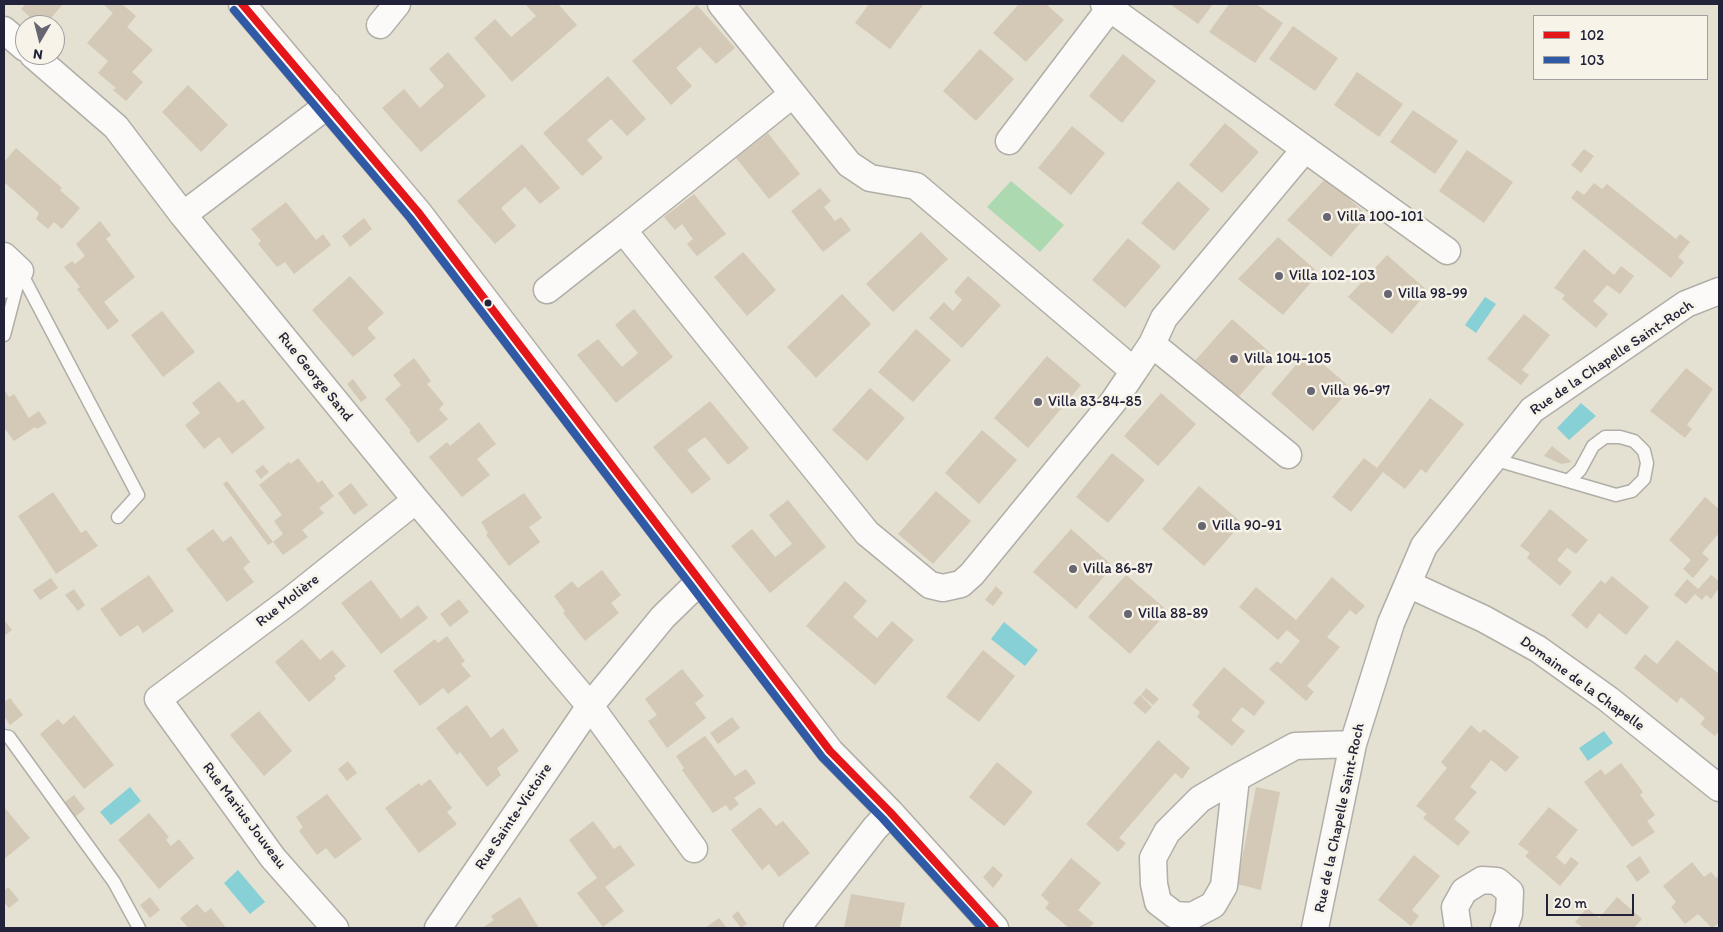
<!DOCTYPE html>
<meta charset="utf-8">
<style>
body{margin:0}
#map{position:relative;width:1723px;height:932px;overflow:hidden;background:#e4e1d2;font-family:Itim,sans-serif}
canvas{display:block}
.frame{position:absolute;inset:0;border:5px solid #22223b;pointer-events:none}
.legend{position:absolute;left:1533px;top:15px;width:175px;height:65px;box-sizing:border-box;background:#f7f3e8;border:1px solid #a29fa3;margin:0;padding:6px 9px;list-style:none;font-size:15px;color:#22223b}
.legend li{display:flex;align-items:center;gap:10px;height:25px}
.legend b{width:25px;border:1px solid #a29fa3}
.north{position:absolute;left:15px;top:15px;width:50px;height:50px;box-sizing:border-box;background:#f7f3e8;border:1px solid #a29fa3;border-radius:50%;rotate:188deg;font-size:14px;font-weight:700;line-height:20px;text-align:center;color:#22223b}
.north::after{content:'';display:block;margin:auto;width:18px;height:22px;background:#666570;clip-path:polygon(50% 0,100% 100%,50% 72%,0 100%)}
.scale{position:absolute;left:1546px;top:894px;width:88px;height:22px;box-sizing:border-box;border:2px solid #22223b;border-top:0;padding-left:6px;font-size:15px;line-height:18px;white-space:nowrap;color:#22223b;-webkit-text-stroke:4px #f7f3e8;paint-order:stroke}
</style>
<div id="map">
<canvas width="1723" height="932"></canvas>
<div class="frame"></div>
<ul class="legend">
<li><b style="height:6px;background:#e41619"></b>102</li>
<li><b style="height:6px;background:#315aa6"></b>103</li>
</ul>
<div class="north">N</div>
<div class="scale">20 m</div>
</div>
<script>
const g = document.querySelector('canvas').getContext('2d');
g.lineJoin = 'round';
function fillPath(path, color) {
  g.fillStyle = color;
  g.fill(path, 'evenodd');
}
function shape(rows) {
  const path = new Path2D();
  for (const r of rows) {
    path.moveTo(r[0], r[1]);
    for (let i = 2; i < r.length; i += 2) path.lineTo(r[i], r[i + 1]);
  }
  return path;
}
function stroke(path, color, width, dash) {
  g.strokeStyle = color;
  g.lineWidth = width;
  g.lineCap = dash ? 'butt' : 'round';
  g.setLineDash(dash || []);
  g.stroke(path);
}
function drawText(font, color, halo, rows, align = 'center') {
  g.font = font + ' Itim,sans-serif';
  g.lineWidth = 5;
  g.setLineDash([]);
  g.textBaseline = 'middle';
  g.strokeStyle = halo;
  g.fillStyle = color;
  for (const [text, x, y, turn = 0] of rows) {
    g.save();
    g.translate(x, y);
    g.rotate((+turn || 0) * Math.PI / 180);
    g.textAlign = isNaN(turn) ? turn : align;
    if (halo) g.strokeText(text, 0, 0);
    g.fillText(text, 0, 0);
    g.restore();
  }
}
const green = shape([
 [1011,181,1064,225,1040,252,987,207]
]);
const water = shape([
 [1485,297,1496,304,1476,333,1465,325],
 [1581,403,1596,416,1569,440,1557,428],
 [1004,622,1038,650,1025,666,991,639],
 [1604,731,1613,743,1588,761,1579,748],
 [130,787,141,801,111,825,100,812],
 [238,870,265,902,250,914,224,883]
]);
const building = shape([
 [26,4,63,4,45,25,39,25,21,9],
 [103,4,122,4,136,16,127,27,153,50,132,72,143,82,126,101,113,90,116,88,98,73,108,61,87,43,113,13],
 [525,4,558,4,577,25,512,82,474,38,495,19,511,37,536,16],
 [869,4,924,4,890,49,855,23],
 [1019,4,1046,4,1064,20,1026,62,993,33],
 [1170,4,1213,4,1198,24],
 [1229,4,1256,4,1283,23,1255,63,1209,32],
 [697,5,735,48,716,64,700,47,676,68,692,86,671,105,632,61],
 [1293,26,1338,58,1315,91,1269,59],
 [980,49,1014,79,976,121,943,91],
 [448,52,486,96,421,152,382,108,404,89,420,108,444,86,429,69],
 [1123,54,1156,81,1122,123,1089,96],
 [1357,72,1403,104,1379,137,1334,105],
 [608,76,646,119,627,136,611,119,587,140,603,158,582,176,543,133],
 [188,85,228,125,201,152,162,112],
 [1413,110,1458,141,1435,174,1390,142],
 [1225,123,1259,152,1222,193,1189,165],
 [1072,126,1105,153,1071,195,1038,168],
 [768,133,800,174,769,199,736,158],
 [522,144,560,188,540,204,525,187,501,208,516,226,495,244,457,201],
 [16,148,62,188,60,190,80,208,62,229,54,222,48,229,36,219,39,213,4,182,4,162],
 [1584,149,1594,156,1581,173,1571,165],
 [1467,150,1513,182,1484,223,1439,191],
 [1326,178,1367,215,1331,257,1287,220],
 [1178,181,1210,209,1174,251,1141,223],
 [1594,183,1602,189,1607,184,1676,239,1680,234,1690,242,1678,257,1684,262,1671,278,1571,198,1577,190,1584,195],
 [820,188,831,201,824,207,835,221,841,217,851,230,823,252,791,211],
 [694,194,726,234,697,256,687,244,693,239,682,224,675,230,664,217],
 [286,202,316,240,323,234,331,245,294,274,285,262,277,267,258,244,261,241,251,229],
 [364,218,372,229,350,247,342,236],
 [100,221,111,235,106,239,135,277,104,302,119,321,108,330,77,289,80,287,64,267,72,261,75,264,85,256,76,244],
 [921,232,948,259,893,312,866,284],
 [1278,237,1319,273,1283,315,1238,279],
 [1128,238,1161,266,1125,308,1092,280],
 [1584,249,1614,275,1621,266,1634,276,1620,294,1607,285,1593,301,1608,314,1596,328,1562,299,1565,295,1554,288],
 [743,252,776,290,747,316,714,277],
 [1387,255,1428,291,1392,334,1348,297],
 [350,276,384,313,367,328,376,338,353,357,312,310],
 [968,276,1001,305,962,348,929,318,944,302,953,311,962,300,954,292],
 [842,294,871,324,816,378,787,347],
 [634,309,673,357,616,403,577,355,598,339,622,367,638,353,615,325],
 [162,311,195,352,163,377,131,335],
 [1524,314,1550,335,1522,370,1529,375,1521,385,1487,359],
 [1232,319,1274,356,1237,399,1194,362],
 [916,329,951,360,913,402,878,372],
 [1308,351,1351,388,1313,431,1271,394],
 [1047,356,1081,385,1028,448,994,418],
 [414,358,431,381,427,384,444,404,439,409,448,419,418,443,409,432,411,431,385,399,401,385,393,375],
 [1686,368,1713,389,1687,425,1692,429,1685,438,1650,411],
 [353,379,367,398,361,402,347,384],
 [219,381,238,403,243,399,265,428,232,454,219,437,204,449,185,425,200,413,192,403],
 [870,388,905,418,867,461,832,430],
 [4,389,9,397,14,394,29,418,39,411,47,423,37,429,35,427,14,441,4,428],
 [1161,393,1196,424,1158,466,1124,436],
 [1430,398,1464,424,1426,473,1421,469,1405,489,1383,472,1351,512,1332,497,1364,458,1377,468],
 [710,401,749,448,728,465,705,437,687,450,711,479,692,494,653,447],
 [479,422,496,444,477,459,490,475,462,497,429,457,447,442,450,446],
 [982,430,1017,460,979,504,945,473],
 [1552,446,1572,462,1561,464,1544,456],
 [1112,453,1145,480,1108,523,1076,497],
 [298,458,318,483,322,480,334,496,319,508,324,513,302,530,308,537,283,555,273,542,283,534,274,521,282,515,259,485,289,462,291,464],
 [263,465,269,472,261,479,255,471],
 [227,481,273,542,268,545,223,484],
 [351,483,368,505,354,515,338,493],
 [1199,486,1242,523,1204,566,1162,529],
 [936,491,971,521,933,564,898,534],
 [53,492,81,533,86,530,98,546,56,574,18,516],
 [524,493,542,518,529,527,540,542,509,566,486,535,488,533,481,522],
 [1705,497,1719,509,1719,533,1702,553,1709,559,1693,578,1683,569,1691,560,1669,540],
 [788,500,826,547,770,593,731,546,752,529,775,557,792,544,769,515],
 [1550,509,1588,540,1576,554,1567,548,1557,560,1572,572,1560,586,1527,558,1530,553,1520,546],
 [213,529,223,542,231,536,250,562,243,568,254,582,227,602,186,549],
 [1071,529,1113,566,1076,609,1033,572],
 [602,570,621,595,611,603,619,613,585,641,563,613,565,611,554,596,572,581,578,588],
 [149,575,174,611,143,633,138,625,120,637,100,609],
 [1126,575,1168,611,1130,654,1088,617],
 [1711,575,1719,581,1719,588,1711,599,1706,595,1702,600,1695,594,1686,604,1674,595,1687,579,1698,589],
 [1612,576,1649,607,1626,635,1599,613,1587,629,1571,615,1601,580,1605,584],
 [1332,577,1365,606,1356,615,1350,610,1327,637,1340,647,1307,686,1314,692,1306,701,1269,669,1277,661,1281,664,1300,641,1287,630,1278,640,1239,607,1256,587,1296,620],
 [51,578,58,588,40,600,33,590],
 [371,580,401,619,418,605,428,618,381,654,341,603],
 [845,581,867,601,853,617,877,638,892,621,914,640,875,685,806,626],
 [996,586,1003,593,993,606,985,600],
 [74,589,85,605,78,611,65,595],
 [459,599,469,612,450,627,440,614],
 [4,620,12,630,4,636],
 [447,636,465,661,461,664,471,676,448,694,443,688,420,706,393,671,435,639,438,643],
 [302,639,320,660,332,650,346,666,334,676,336,679,309,702,275,662],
 [1677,640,1719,674,1719,731,1715,736,1700,724,1705,718,1681,697,1677,703,1634,668,1645,654,1657,664],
 [983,650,1015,676,979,722,946,697],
 [1224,667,1265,702,1254,716,1242,707,1231,720,1245,731,1232,746,1197,717,1200,712,1192,705],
 [682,669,704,696,695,703,706,718,667,748,648,721,657,715,645,699],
 [1146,688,1159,699,1153,705,1141,695],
 [1140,695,1152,707,1145,714,1133,703],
 [10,698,23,715,10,725,4,716,4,702],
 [467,705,491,738,503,728,519,751,497,768,501,775,487,787,460,752,457,755,436,728],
 [259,711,292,751,264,776,230,735],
 [74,715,114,765,84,789,40,734,58,719,63,725],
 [732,717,740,728,718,744,710,733],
 [1471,725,1480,733,1484,729,1519,757,1506,772,1491,760,1470,787,1477,792,1454,819,1470,832,1458,846,1423,818,1427,814,1416,806,1447,768,1441,762],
 [705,736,735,776,746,769,756,783,734,798,739,804,730,811,726,805,713,813,682,770,684,768,676,756],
 [1158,740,1190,768,1182,779,1175,773,1119,838,1126,843,1118,852,1086,824],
 [348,761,357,773,347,781,338,769],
 [997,762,1033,792,1004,826,969,797],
 [1621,763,1643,792,1640,795,1655,815,1647,821,1655,832,1632,847,1584,782,1601,769,1605,775],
 [430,779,452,808,447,812,457,824,419,853,385,808,419,783,421,786],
 [1256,787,1280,792,1261,890,1237,884],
 [327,794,362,839,335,859,326,848,317,855,299,831,303,827,296,817],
 [74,795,85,809,75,817,65,802],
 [4,807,30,838,4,859],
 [760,807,776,826,783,821,810,853,779,877,769,864,762,870,731,830],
 [1549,807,1578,830,1556,857,1565,865,1571,857,1579,863,1560,886,1525,856,1529,852,1518,844],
 [149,813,169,837,166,840,171,846,179,839,194,858,159,889,118,840],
 [593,821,614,849,620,845,635,865,605,887,624,911,603,927,577,893,597,878,569,840],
 [1414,855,1440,876,1412,910,1419,916,1411,926,1378,900],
 [1640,856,1650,872,1637,882,1626,866],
 [1071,858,1101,883,1078,910,1094,923,1089,928,1069,928,1045,908,1049,903,1041,895],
 [1692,862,1704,877,1711,872,1716,878,1719,875,1719,923,1712,928,1698,914,1685,924,1671,907,1676,902,1663,886],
 [993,866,1003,875,993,888,983,877],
 [8,887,19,900,9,908,4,902,4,891],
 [851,894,905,903,900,928,844,928],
 [150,897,160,910,150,918,140,905],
 [520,897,539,928,482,928,494,920,491,916],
 [1617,897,1642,919,1634,928,1583,928,1575,922,1587,908,1599,918],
 [197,904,205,913,211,908,226,928,188,928,180,918],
 [738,911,747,924,741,928,732,916],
 [719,918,727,928,705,928]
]);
const service = shape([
 [20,271,138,495,118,517],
 [4,335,19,278],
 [1493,459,1616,495,1632,491,1644,479,1647,463,1644,451,1634,441,1620,437,1605,437,1593,446,1580,470,1568,481],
 [4,736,9,737,114,882,139,928]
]);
const minor = shape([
 [242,4,418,212,830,751,890,812,995,928],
 [721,4,849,164,870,178,916,186,1134,371,1152,344,1164,318,1305,149,1447,251],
 [1104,4,1305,149],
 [380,25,397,4],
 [4,30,25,48],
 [33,55,116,127,183,215,416,500,590,706,694,849],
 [1009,141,1110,8],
 [183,215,328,105],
 [623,230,793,94],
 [4,256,20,271,4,285],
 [547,290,623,230,867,533,930,585,943,588,961,584,972,574,1113,402,1134,371],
 [1152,344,1288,455],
 [1408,584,1484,619,1538,649,1608,699,1719,788],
 [1236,778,1224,886,1213,905,1192,916,1175,915,1158,902,1154,884,1153,858,1167,832,1200,799,1236,778,1295,746,1353,744],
 [335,928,273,858,158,699,292,599,416,500],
 [438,928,590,706,663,617,700,581],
 [797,928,875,828,890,812],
 [1315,928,1353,744,1391,623,1424,546,1532,410,1686,304,1719,291],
 [1458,928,1455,907,1464,891,1482,880,1497,881,1510,892,1509,914,1504,928]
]);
const bus1 = shape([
 [242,4,418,212,830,751,890,812,995,928]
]);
const bus2 = shape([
 [234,10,410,218,822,757,883,819,982,928]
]);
const markers = [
 [1327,217,5,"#666570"],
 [1279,276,5,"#666570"],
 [1388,294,5,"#666570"],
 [488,303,4.5,"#22223b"],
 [1234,359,5,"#666570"],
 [1311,391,5,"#666570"],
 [1038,402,5,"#666570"],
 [1202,526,5,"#666570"],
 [1073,569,5,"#666570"],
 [1128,614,5,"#666570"]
];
const poiNames = [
 ["Villa 100-101",1337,217],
 ["Villa 102-103",1289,276],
 ["Villa 98-99",1398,294],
 ["Villa 104-105",1244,359],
 ["Villa 96-97",1321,391],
 ["Villa 83-84-85",1048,402],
 ["Villa 90-91",1212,526],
 ["Villa 86-87",1083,569],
 ["Villa 88-89",1138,614]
];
const streetNames = [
 ["Rue de la Chapelle Saint-Roch",1612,358,-34],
 ["Rue George Sand",315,377,51],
 ["Rue Molière",288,601,-38],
 ["Domaine de la Chapelle",1582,684,36],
 ["Rue Marius Jouveau",244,816,53],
 ["Rue Sainte-Victoire",514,817,-56],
 ["Rue de la Chapelle Saint-Roch",1340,818,-78]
];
fillPath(green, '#acd9b0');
fillPath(water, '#86d0d6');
fillPath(building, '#d4c8b6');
stroke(service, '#b0aea7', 15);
stroke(minor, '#b0aea7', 29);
stroke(service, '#fbfaf8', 12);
stroke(minor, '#fbfaf8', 26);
stroke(bus1, '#e41619', 8);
stroke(bus2, '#315aa6', 8);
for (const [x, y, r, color] of markers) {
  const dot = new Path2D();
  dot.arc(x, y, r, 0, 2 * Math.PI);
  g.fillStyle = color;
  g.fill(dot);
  stroke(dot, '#f7f3e8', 2);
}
drawText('15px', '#22223b', '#f7f3e8', poiNames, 'left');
drawText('15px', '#22223b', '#f7f3e8', streetNames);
</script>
